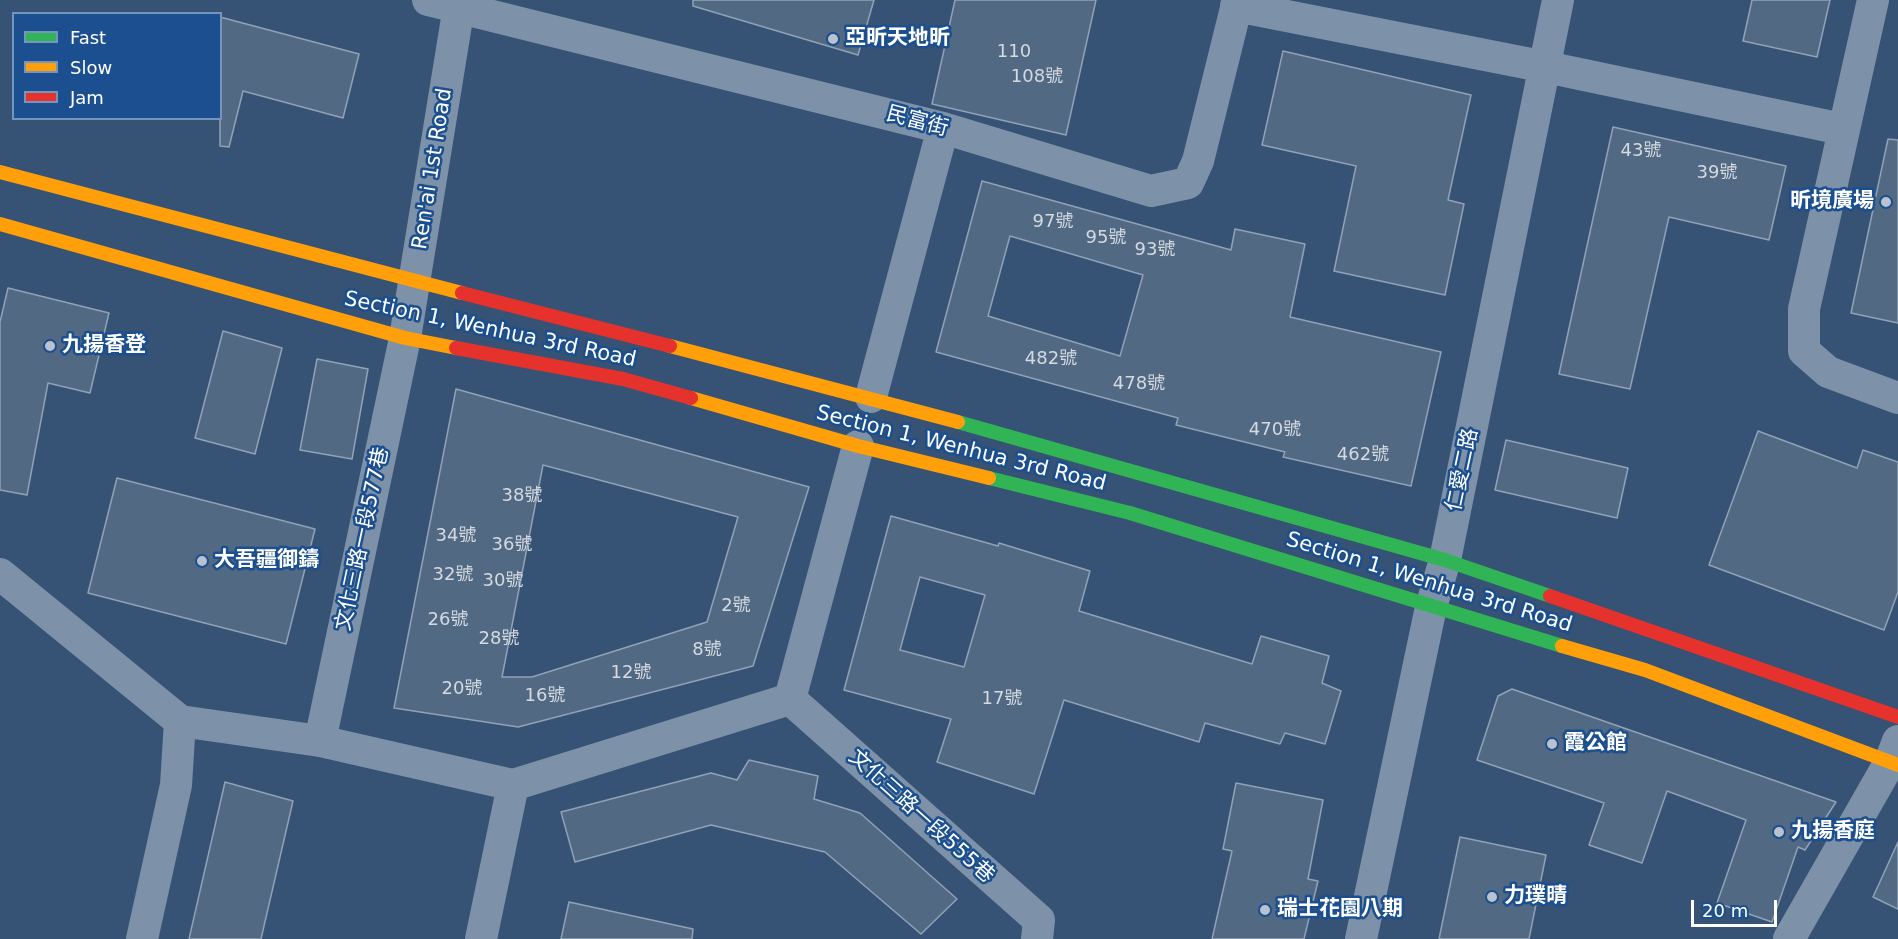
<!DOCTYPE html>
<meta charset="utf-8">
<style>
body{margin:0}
#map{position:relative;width:1898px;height:939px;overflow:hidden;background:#365274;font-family:"DejaVu Sans",sans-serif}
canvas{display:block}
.legend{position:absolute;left:12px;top:12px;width:210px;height:108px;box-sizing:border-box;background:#1b4f8f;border:2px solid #7695bc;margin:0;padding:8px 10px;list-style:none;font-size:18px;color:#fff}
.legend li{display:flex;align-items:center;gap:12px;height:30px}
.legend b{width:30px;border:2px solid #7695bc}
.scale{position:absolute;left:1691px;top:900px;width:86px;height:27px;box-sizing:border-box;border:3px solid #fff;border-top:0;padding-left:8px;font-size:18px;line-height:21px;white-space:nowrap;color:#fff;-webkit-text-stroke:4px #1b4f8f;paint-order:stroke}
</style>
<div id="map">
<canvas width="1898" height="939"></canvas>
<ul class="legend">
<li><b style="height:8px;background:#30b455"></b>Fast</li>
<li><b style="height:8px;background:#ff9f0a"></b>Slow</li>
<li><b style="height:8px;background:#e5322d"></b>Jam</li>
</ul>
<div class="scale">20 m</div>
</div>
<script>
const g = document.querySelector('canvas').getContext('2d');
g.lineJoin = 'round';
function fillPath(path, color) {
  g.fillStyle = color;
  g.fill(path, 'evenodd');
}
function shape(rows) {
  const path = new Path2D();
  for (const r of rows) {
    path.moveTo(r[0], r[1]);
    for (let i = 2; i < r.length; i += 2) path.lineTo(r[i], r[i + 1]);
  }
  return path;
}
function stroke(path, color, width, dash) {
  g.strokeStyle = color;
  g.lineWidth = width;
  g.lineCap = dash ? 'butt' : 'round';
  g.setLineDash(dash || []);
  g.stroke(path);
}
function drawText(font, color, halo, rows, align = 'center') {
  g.font = font + ' "DejaVu Sans","Noto Sans TC",sans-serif';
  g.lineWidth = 5;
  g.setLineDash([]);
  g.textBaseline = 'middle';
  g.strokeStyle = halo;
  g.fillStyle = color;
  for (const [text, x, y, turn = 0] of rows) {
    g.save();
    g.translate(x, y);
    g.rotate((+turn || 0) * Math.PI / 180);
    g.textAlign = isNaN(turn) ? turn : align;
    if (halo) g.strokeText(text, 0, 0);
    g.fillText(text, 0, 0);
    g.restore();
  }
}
const building = shape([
 [693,0,874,0,858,55,693,6,693,0],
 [955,0,1096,0,1066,135,932,104,955,0],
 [1752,0,1830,0,1817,57,1743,41,1752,0],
 [220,17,359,54,343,118,243,91,229,147,220,146,220,17],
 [1283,51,1471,95,1448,200,1464,204,1445,295,1334,271,1356,166,1262,145,1283,51],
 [1613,127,1786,166,1769,240,1669,217,1630,389,1559,374,1613,127],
 [1888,139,1898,140,1898,323,1851,313,1888,139],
 [982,181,1231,250,1235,229,1305,244,1290,317,1441,352,1411,486,1283,457,1285,452,1176,425,1178,418,936,352,982,181],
 [1010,236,1143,275,1120,356,988,316,1010,236],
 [8,288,109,313,90,393,48,383,27,495,0,490,0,322,8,288],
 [223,331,282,348,255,454,195,438,223,331],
 [317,359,368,369,352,459,300,450,317,359],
 [456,389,809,487,753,666,518,727,394,708,456,389],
 [543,465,738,517,707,622,532,677,502,677,543,465],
 [1758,431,1857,468,1863,450,1898,462,1898,592,1884,630,1709,565,1758,431],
 [1506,440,1628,468,1617,518,1495,490,1506,440],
 [117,478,315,529,286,644,88,593,117,478],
 [891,516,998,546,999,543,1090,571,1079,611,1252,664,1261,636,1329,656,1322,683,1341,691,1325,744,1285,733,1280,744,1205,723,1199,742,1064,700,1034,794,937,762,951,719,844,690,891,516],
 [920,577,985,595,964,667,900,650,920,577],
 [1512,689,1836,802,1805,850,1798,847,1772,922,1717,903,1746,820,1667,791,1642,863,1589,845,1604,803,1477,760,1498,696,1512,689],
 [749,760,818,776,814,799,860,813,957,899,921,934,825,852,711,825,575,862,561,812,711,773,737,780,749,760],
 [225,782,293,801,261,939,189,939,225,782],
 [1236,783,1323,800,1308,879,1318,881,1304,939,1212,939,1232,851,1223,849,1236,783],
 [1460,837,1546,855,1529,939,1439,939,1460,837],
 [1898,842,1898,909,1873,897,1898,842],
 [569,902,693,929,692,939,561,939,569,902]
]);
const street = shape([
 [428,0,943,128,1151,191,1188,183,1198,161,1238,0],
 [1873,0,1804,309,1804,351,1828,372,1898,398],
 [1236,6,1546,67,1842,129],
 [871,397,943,128],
 [858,446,790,699,1039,920,1037,939],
 [0,574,180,721],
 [180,721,320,741,513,785],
 [320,741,405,338,460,0],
 [513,785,790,699],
 [142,939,176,785,180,721],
 [481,939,513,785],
 [1361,939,1431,607,1445,560,1558,0],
 [1789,939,1890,762,1898,741]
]);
const fast = shape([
 [958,422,1445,560,1550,596],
 [989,478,1130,513,1562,646]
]);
const slow = shape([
 [0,172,462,293],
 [0,224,405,338,456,348],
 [670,346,958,422],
 [691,398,858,446,989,478],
 [1562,646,1645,670,1898,765]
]);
const jam = shape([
 [462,293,670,346],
 [456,348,623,379,691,398],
 [1550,596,1898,717]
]);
const markers = [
 [833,39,6,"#b9c2ce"],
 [1886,202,6,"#b9c2ce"],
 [50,346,6,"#b9c2ce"],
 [202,561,6,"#b9c2ce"],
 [1552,744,6,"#b9c2ce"],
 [1779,832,6,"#b9c2ce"],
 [1492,897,6,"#b9c2ce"],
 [1265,910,6,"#b9c2ce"]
];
const numberNames = [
 ["110",1014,52],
 ["108號",1037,77],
 ["43號",1641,151],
 ["39號",1717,173],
 ["97號",1053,222],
 ["95號",1106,238],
 ["93號",1155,250],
 ["482號",1051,359],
 ["478號",1139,384],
 ["470號",1275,430],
 ["462號",1363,455],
 ["38號",522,496],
 ["34號",456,536],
 ["36號",512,545],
 ["32號",453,575],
 ["30號",503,581],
 ["2號",736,606],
 ["26號",448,620],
 ["28號",499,639],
 ["8號",707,650],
 ["12號",631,673],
 ["20號",462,689],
 ["16號",545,696],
 ["17號",1002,699]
];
const poiNames = [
 ["亞昕天地昕",845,39],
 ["昕境廣場",1874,202,"right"],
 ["九揚香登",62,346],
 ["大吾疆御鑄",214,561],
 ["霞公館",1564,744],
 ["九揚香庭",1791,832],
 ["力璞晴",1504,897],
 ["瑞士花園八期",1277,910]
];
const streetNames = [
 ["民富街",917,122,15],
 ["Ren'ai 1st Road",433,169,-81],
 ["Section 1, Wenhua 3rd Road",490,330,12],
 ["Section 1, Wenhua 3rd Road",961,449,14],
 ["仁愛二路",1463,470,-78],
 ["文化三路一段577巷",363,539,-78],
 ["Section 1, Wenhua 3rd Road",1429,583,17],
 ["文化三路一段555巷",921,817,42]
];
fillPath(building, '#526984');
stroke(building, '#92a2b6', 1.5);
stroke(street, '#7d92a8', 32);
stroke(fast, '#30b455', 14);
stroke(slow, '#ff9f0a', 14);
stroke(jam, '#e5322d', 14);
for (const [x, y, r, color] of markers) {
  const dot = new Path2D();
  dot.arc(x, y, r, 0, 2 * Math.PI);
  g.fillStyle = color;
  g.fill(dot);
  stroke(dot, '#1b4f8f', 2);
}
drawText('18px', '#d4dae0', null, numberNames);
drawText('bold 21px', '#fff', '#1b4f8f', poiNames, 'left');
drawText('21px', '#fff', '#1b4f8f', streetNames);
</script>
